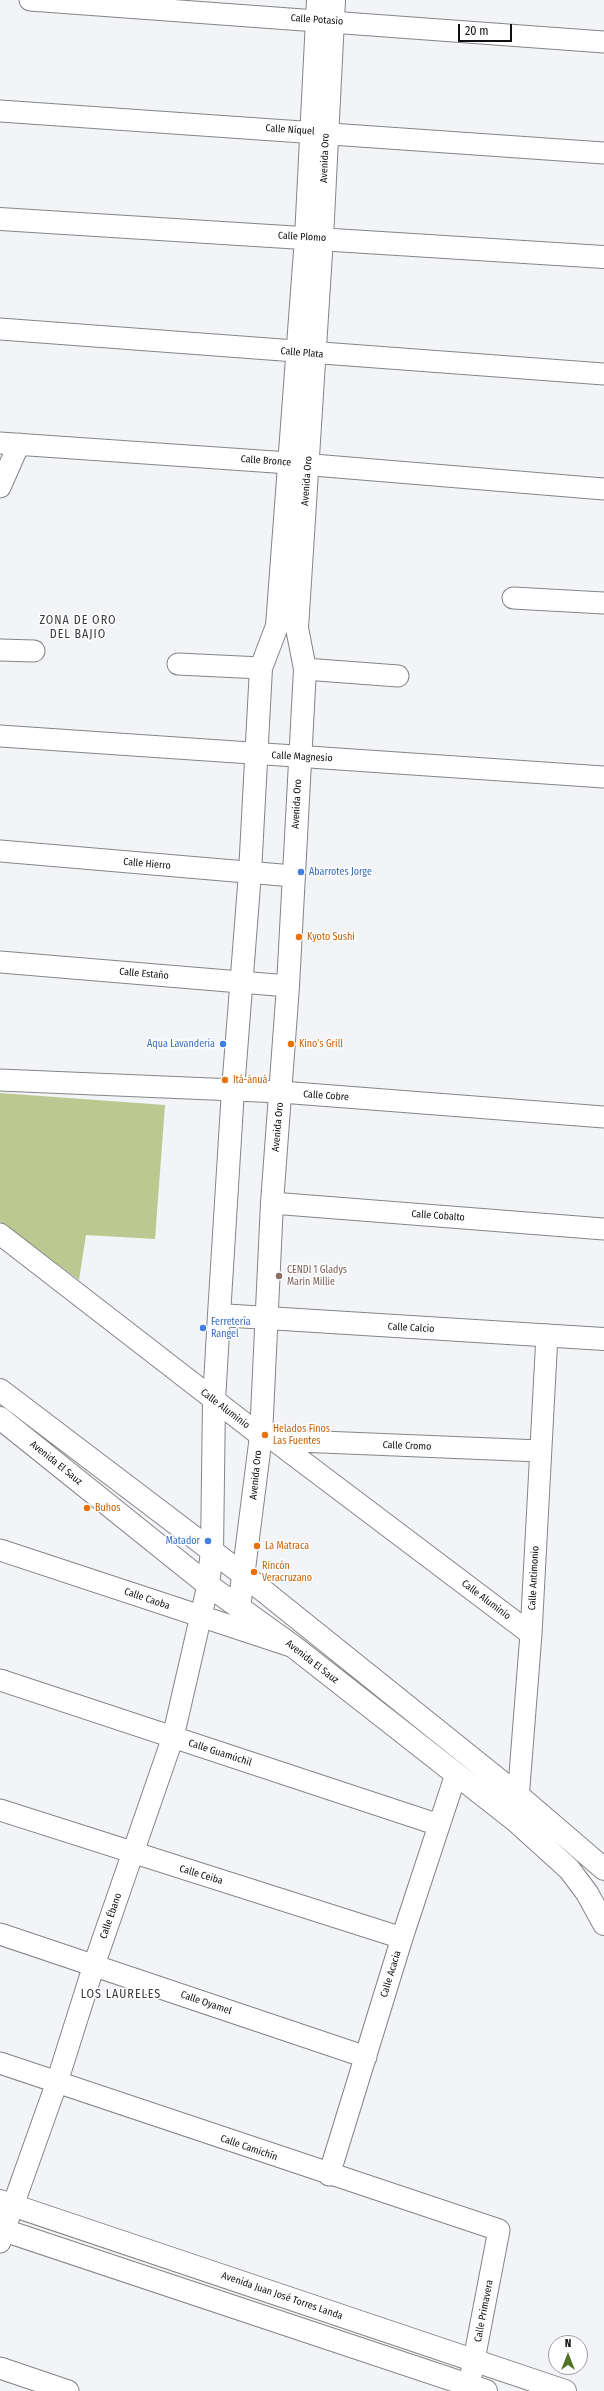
<!DOCTYPE html>
<meta charset="utf-8">
<style>
body{margin:0}
#map{position:relative;width:604px;height:2391px;overflow:hidden;background:#f3f4f7;font-family:"Fira Sans Condensed",sans-serif}
canvas{display:block}
.north{position:absolute;left:548px;top:2335px;width:40px;height:40px;box-sizing:border-box;background:#fff;border:1px solid #9f9fa0;border-radius:50%;rotate:0deg;font-size:11px;font-weight:700;line-height:16px;text-align:center;color:#101011}
.north::after{content:'';display:block;margin:auto;width:14px;height:18px;background:#517229;clip-path:polygon(50% 0,100% 100%,50% 72%,0 100%)}
.scale{position:absolute;left:458px;top:24px;width:54px;height:18px;box-sizing:border-box;border:2px solid #101011;border-top:0;padding-left:5px;font-size:12px;line-height:14px;white-space:nowrap;color:#101011;-webkit-text-stroke:3px #fff;paint-order:stroke}
</style>
<div id="map">
<canvas width="604" height="2391"></canvas>
<div class="north">N</div>
<div class="scale">20 m</div>
</div>
<script>
const g = document.querySelector('canvas').getContext('2d');
g.lineJoin = 'round';
function fillPath(path, color) {
  g.fillStyle = color;
  g.fill(path, 'evenodd');
}
function shape(rows) {
  const path = new Path2D();
  for (const r of rows) {
    path.moveTo(r[0], r[1]);
    for (let i = 2; i < r.length; i += 2) path.lineTo(r[i], r[i + 1]);
  }
  return path;
}
function stroke(path, color, width, dash) {
  g.strokeStyle = color;
  g.lineWidth = width;
  g.lineCap = dash ? 'butt' : 'round';
  g.setLineDash(dash || []);
  g.stroke(path);
}
function drawText(font, color, halo, rows, align = 'center') {
  g.font = font + ' "Fira Sans Condensed",sans-serif';
  g.lineWidth = 3;
  g.setLineDash([]);
  g.textBaseline = 'middle';
  g.strokeStyle = halo;
  g.fillStyle = color;
  for (const [text, x, y, turn = 0] of rows) {
    g.save();
    g.translate(x, y);
    g.rotate((+turn || 0) * Math.PI / 180);
    g.textAlign = isNaN(turn) ? turn : align;
    if (halo) g.strokeText(text, 0, 0);
    g.fillText(text, 0, 0);
    g.restore();
  }
}
const green = shape([
 [0,1093,165,1105,155,1239,86,1235,79,1280,0,1222]
]);
const minor = shape([
 [30,0,604,42],
 [0,111,604,153],
 [0,329,604,374],
 [0,443,289,463,604,489],
 [0,487,19,444],
 [513,598,604,603],
 [0,650,34,651],
 [178,664,261,668],
 [305,669,398,676],
 [0,736,604,777],
 [0,851,293,876],
 [0,962,288,986],
 [0,1080,281,1092,604,1117],
 [272,1203,604,1229],
 [0,1234,261,1436,274,1440,531,1634],
 [274,1440,540,1451],
 [0,1550,288,1645],
 [0,1680,439,1825],
 [0,1810,402,1938],
 [517,1812,531,1634,547,1335],
 [0,1934,366,2057],
 [0,2063,499,2230,468,2391],
 [329,2175,402,1938,456,1774],
 [0,2242,57,2082,94,1965,173,1737,208,1585],
 [0,2368,68,2391]
]);
const major = shape([
 [0,219,604,257],
 [219,1315,604,1339],
 [0,1390,245,1576,519,1796,604,1869],
 [0,1418,208,1585,294,1647,516,1821,569,1869,587,1893,604,1924],
 [208,1585,212,1551,214,1401,219,1315,233,1090,250,873,261,668,277,626,306,238,318,0],
 [239,1608,261,1436,272,1203,288,986,305,669,297,628,322,238,334,0],
 [0,2201,565,2391],
 [0,2229,486,2391]
]);
const markers = [
 [301,872,4,"#3f7fe0"],
 [299,937,4,"#e8710a"],
 [223,1044,4,"#3f7fe0"],
 [291,1044,4,"#e8710a"],
 [225,1080,4,"#e8710a"],
 [279,1276,4,"#8d6e63"],
 [203,1328,4,"#3f7fe0"],
 [265,1435,4,"#e8710a"],
 [87,1508,4,"#e8710a"],
 [208,1541,4,"#3f7fe0"],
 [257,1546,4,"#e8710a"],
 [254,1572,4,"#e8710a"]
];
const streetNames = [
 ["Calle Potasio",317,20,4],
 ["Calle Níquel",290,130,4],
 ["Avenida Oro",325,158,-88],
 ["Calle Plomo",302,237,3],
 ["Calle Plata",302,353,5],
 ["Calle Bronce",266,461,4],
 ["Avenida Oro",307,481,-86],
 ["Calle Magnesio",302,757,3],
 ["Avenida Oro",297,804,-87],
 ["Calle Hierro",147,864,5],
 ["Calle Estaño",144,974,5],
 ["Calle Cobre",326,1096,4],
 ["Avenida Oro",278,1127,-85],
 ["Calle Cobalto",438,1216,4],
 ["Calle Calcio",411,1328,3],
 ["Calle Aluminio",225,1409,37],
 ["Calle Cromo",407,1446,2],
 ["Avenida El Sauz",56,1463,39],
 ["Avenida Oro",256,1475,-84],
 ["Calle Antimonio",534,1578,-87],
 ["Calle Caoba",147,1599,19],
 ["Calle Aluminio",486,1600,37],
 ["Avenida El Sauz",312,1662,38],
 ["Calle Guamúchil",220,1753,18],
 ["Calle Ceiba",201,1875,17],
 ["Calle Ébano",111,1916,-71],
 ["Calle Acacia",391,1974,-73],
 ["Calle Oyamel",206,2003,19],
 ["Calle Camichín",249,2148,19],
 ["Avenida Juan José Torres Landa",282,2296,19],
 ["Calle Primavera",484,2311,-79]
];
const shopNames = [
 ["Abarrotes Jorge",309,872],
 ["Aqua Lavandería",215,1044,"right"],
 ["Ferretería",211,1322],
 ["Rangel",211,1334],
 ["Matador",200,1541,"right"]
];
const foodNames = [
 ["Kyoto Sushi",307,937],
 ["Kino’s Grill",299,1044],
 ["Itá-ánuá",233,1080],
 ["Helados Finos",273,1429],
 ["Las Fuentes",273,1441],
 ["Buhos",95,1508],
 ["La Matraca",265,1546],
 ["Rincón",262,1566],
 ["Veracruzano",262,1578]
];
const educationNames = [
 ["CENDI 1 Gladys",287,1270],
 ["Marin Millie",287,1282]
];
const quarterNames = [
 ["ZONA DE ORO",78,621],
 ["DEL BAJIO",78,635],
 ["LOS LAURELES",121,1995]
];
fillPath(green, '#bbc88f');
stroke(minor, '#848587', 23);
stroke(major, '#848587', 24);
stroke(minor, '#fff', 21);
stroke(major, '#fff', 22);
for (const [x, y, r, color] of markers) {
  const dot = new Path2D();
  dot.arc(x, y, r, 0, 2 * Math.PI);
  g.fillStyle = color;
  g.fill(dot);
  stroke(dot, '#fff', 1.5);
}
drawText('10px', '#101011', '#fff', streetNames);
drawText('10px', '#366cbe', '#fff', shopNames, 'left');
drawText('10px', '#c56008', '#fff', foodNames, 'left');
drawText('10px', '#785e54', '#fff', educationNames, 'left');
g.letterSpacing = '1px';
drawText('12px', '#3a3c3e', '#fff', quarterNames);
g.letterSpacing = '0px';
</script>
